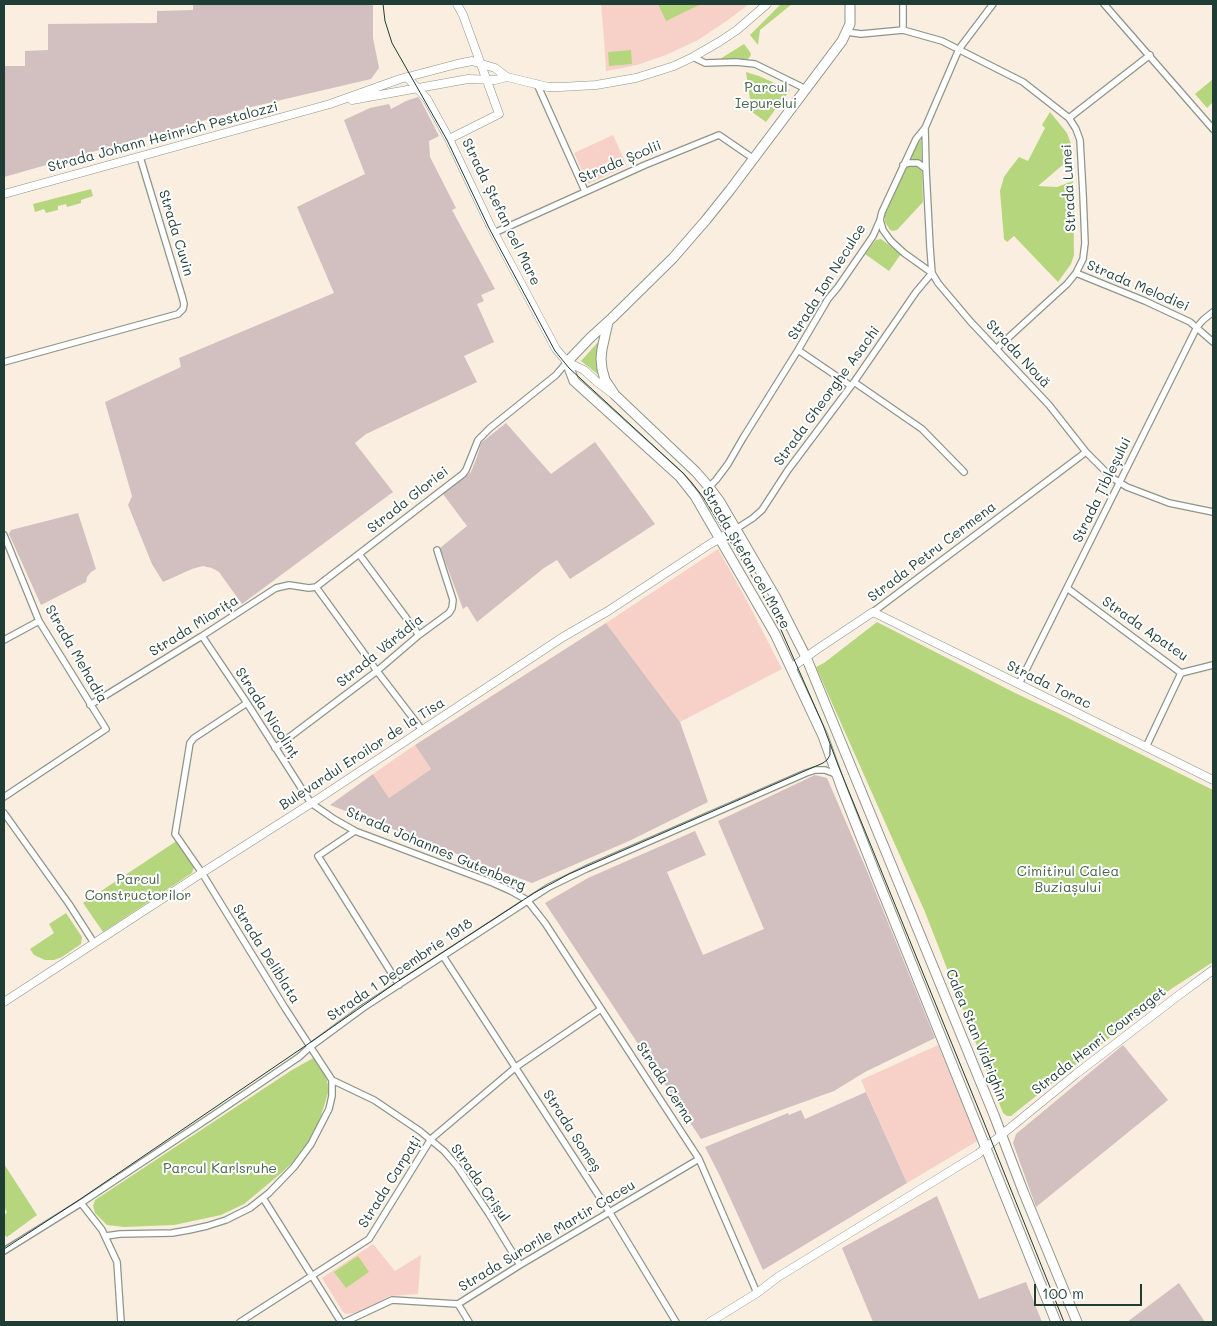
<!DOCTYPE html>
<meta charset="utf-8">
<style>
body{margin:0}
#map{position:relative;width:1217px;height:1326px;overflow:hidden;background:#f9eedf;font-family:Mali,sans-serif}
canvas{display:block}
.frame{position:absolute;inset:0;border:5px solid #1f3d34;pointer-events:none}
.scale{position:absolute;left:1034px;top:1284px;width:108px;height:22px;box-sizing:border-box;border:2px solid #1f3d34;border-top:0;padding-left:6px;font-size:15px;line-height:18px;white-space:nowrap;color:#1f3d34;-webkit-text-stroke:4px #fff;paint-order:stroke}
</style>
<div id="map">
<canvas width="1217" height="1326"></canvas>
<div class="frame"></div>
<div class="scale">100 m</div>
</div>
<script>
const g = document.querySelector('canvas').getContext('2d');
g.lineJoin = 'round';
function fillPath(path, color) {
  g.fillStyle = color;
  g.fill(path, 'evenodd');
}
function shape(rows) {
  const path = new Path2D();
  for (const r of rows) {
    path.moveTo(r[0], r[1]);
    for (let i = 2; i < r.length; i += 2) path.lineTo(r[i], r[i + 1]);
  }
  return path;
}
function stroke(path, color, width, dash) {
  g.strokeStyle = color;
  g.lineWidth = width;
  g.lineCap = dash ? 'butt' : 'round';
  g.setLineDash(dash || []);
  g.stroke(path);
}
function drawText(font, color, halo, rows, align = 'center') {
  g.font = font + ' Mali,sans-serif';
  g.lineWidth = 4;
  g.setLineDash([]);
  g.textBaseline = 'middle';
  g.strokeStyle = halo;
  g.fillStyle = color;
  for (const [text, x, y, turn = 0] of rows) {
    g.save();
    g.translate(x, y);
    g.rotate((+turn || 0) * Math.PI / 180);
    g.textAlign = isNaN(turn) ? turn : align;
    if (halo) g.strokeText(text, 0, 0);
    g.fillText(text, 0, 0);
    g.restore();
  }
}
const built = shape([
 [601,4,749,4,728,20,698,40,666,55,637,65,606,71,604,39],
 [613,135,627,166,588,184,574,153],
 [718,549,746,599,782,669,680,722,606,623],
 [415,745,431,769,389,798,373,774],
 [938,1045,979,1140,907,1183,861,1080],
 [373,1244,395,1271,421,1255,418,1294,390,1296,360,1311,355,1313,346,1314,343,1312,322,1278]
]);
const industrial = shape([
 [193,4,373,4,373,38,379,68,371,79,251,107,4,177,4,66,25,66,25,51,48,50,48,24,157,23,157,11,193,10],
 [418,97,421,101,439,136,429,141,430,157,456,208,452,210,495,289,481,295,484,301,477,304,494,342,464,356,477,382,366,434,355,443,393,492,242,604,219,572,212,568,203,566,192,569,163,582,152,564,128,505,132,496,105,402,181,367,179,358,334,293,297,207,365,174,344,120,370,108,389,104,391,109,406,101],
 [506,423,551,474,595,442,655,524,570,579,557,560,544,568,477,622,467,606,463,609,440,548,467,526,443,494,471,472,477,457,481,443],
 [78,513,96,569,91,572,87,577,86,582,41,605,9,534,11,530],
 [606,623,680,722,708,802,629,841,532,883,330,805,373,774,389,798,431,769,415,745],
 [815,775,827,778,867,871,935,1038,865,1072,834,1091,701,1139,545,903,588,878,695,831,706,855,667,872,703,955,764,929,718,821],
 [1123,1045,1168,1100,1036,1207,1013,1143,1016,1134],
 [866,1092,907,1183,763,1270,720,1176,705,1147,788,1113,789,1115,801,1110,805,1119],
 [937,1196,979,1299,1026,1282,1042,1322,873,1322,842,1248],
 [1179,1283,1205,1322,1127,1322]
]);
const green = shape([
 [658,4,698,4,699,5,666,21],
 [781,4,792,4,760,30,758,45,750,35],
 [744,44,750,52,751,55,748,59,720,59],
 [631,50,632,64,609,66,608,52],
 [746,72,759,76,790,90,766,122,752,112],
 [1213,79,1213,102,1207,108,1195,94],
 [1050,112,1067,133,1071,144,1072,157,1038,186,1057,187,1073,181,1074,255,1071,264,1058,282,1014,236,1007,242,1004,239,1000,191,1004,177,1009,170,1019,157,1028,161,1045,128,1042,125],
 [921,140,923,202,897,230,893,231,890,230,885,222,885,214,915,149,919,141],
 [91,189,93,196,81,200,81,203,67,207,66,204,58,206,58,210,46,213,44,209,35,212,33,204],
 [881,239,901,254,889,271,865,254,876,240],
 [599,341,598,352,600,376,581,361],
 [877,622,1015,693,1064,716,1213,790,1213,962,1171,989,1011,1116,1007,1116,1003,1113,925,912,816,667,824,663],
 [178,840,193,864,194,867,192,873,103,932,83,903],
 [66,913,82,937,81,944,62,957,54,960,45,960,34,955,30,949,54,933,49,924],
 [315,1057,326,1076,329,1090,319,1122,307,1143,291,1164,279,1175,244,1204,221,1215,174,1225,124,1227,107,1225,95,1213,93,1206,95,1200,292,1070],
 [4,1164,37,1215,7,1237,4,1235,4,1216,7,1212,4,1207],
 [358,1256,369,1272,346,1288,334,1272]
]);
const street = shape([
 [903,4,903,30],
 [1104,4,1213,129],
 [847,32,861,34,903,30,942,41,1023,82,1069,118,1076,129,1080,140,1083,194,1085,243,1083,259,1076,273,1067,284,996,349],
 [693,57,705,63,736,62,755,64,806,89],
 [537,84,585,191],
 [1069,118,1150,55],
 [925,128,926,169,930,247,932,273,938,283,970,321,1049,405,1086,452,1111,477,1127,487,1169,503,1213,512],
 [903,165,909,163,918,163,926,169],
 [880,220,883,230,891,241,904,253,932,273],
 [494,233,645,165,719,135,754,159],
 [1076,273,1145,301,1190,322,1213,342],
 [798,350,851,386],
 [4,362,178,314,183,309,184,304,182,296,140,157],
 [854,382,922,429,964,472],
 [709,487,716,480,728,464,743,438,798,350,828,299,838,287,873,236,880,220,882,212,916,139,925,128,959,49,993,4],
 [736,529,753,518,762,510,788,470,854,382,916,292,932,273],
 [4,535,39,621,106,729,4,797],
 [359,554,419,635],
 [316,587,377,671,422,730],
 [1067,588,1181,673,1213,665],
 [873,612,1086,452],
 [202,636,247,703,305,794,311,803,334,819,355,831,493,883,511,891,527,900,545,923,699,1159,757,1293],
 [4,640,39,621],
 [1019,684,1197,327,1203,320,1213,312],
 [90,705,202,636,276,588,289,585,309,588,316,587,463,474,466,470,478,440,490,428,556,375,567,362],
 [1146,747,1181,673],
 [275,748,377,671,419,635,449,613,452,608,453,600,437,550],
 [4,813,69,904,94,943],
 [355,831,318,856,399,985],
 [443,956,610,1213,676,1322],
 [332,1080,374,1100,420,1131,444,1151,457,1166,489,1214,520,1265],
 [263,1198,341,1322],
 [81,1203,102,1230,117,1262,121,1322],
 [106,1236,120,1234,172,1233,189,1230,207,1226,226,1220,250,1208,269,1193,294,1167,311,1144,329,1109,332,1096,332,1080,285,1008,202,873,175,834,190,743,194,738,247,703],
 [4,1251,81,1203,212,1116,299,1057,310,1047,363,1008,549,887,586,869,806,773,815,770,825,770,833,773,837,776],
 [458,1304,469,1322],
 [240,1322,369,1239,431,1139,516,1067,601,1009],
 [345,1322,392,1300,458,1304,520,1265,699,1159]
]);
const secondary = shape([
 [407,77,427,99,449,139,491,227,556,349,567,362,584,370,596,381,613,394],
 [352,100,468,79,495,80,507,77,548,87,560,87,596,85,636,78,674,66,693,57,719,42,737,30,767,4],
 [449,139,499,114,463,15,457,4],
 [4,194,330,104,400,79,457,64,472,61,495,68,507,77],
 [791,668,816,650,873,612,1213,780],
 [4,1002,208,869,318,799,563,637,608,611,710,544,736,529],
 [710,1322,757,1293,778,1277,978,1154,1076,1074,1179,995,1213,970]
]);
const primary = shape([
 [850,4,850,24,842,41,730,190,706,220,673,258,612,318,591,337,567,362,574,381,680,477,695,496,775,634,823,736,842,789,875,873,1056,1322],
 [608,322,602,349,601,359,602,369,605,380,615,395,696,472,709,487,720,502,776,598,806,657,994,1115,1023,1191,1077,1322]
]);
const tram = shape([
 [383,4,385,21,392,43,447,140,489,228,555,351,569,368,683,473,692,483,703,497,759,588,778,623,823,725,838,765,983,1120,1064,1322],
 [4,1249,79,1200,308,1044,397,982,534,893,569,874,823,763,827,760,830,755,830,745]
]);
const parkNames = [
 ["Parcul",766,88],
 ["Iepurelui",766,104],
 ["Cimitirul Calea",1068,872],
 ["Buziașului",1068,888],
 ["Parcul",138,880],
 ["Constructorilor",138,896],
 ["Parcul Karlsruhe",220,1169]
];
const streetNames = [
 ["Strada Johann Heinrich Pestalozzi",163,137,-15],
 ["Strada Școlii",620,162,-23],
 ["Strada Lunei",1069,188,-93],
 ["Strada Ștefan cel Mare",501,212,64],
 ["Strada Cuvin",176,233,73],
 ["Strada Ion Neculce",827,282,-58],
 ["Strada Melodiei",1138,286,23],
 ["Strada Nouă",1018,354,47],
 ["Strada Gheorghe Asachi",827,396,-54],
 ["Strada Țibleșului",1102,490,-64],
 ["Strada Gloriei",408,500,-38],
 ["Strada Petru Cermena",932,552,-37],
 ["Strada Ștefan cel Mare",746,558,60],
 ["Strada Miorița",194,626,-32],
 ["Strada Apateu",1145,629,35],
 ["Strada Vărădia",380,651,-39],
 ["Strada Mehadia",76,654,60],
 ["Strada Torac",1049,685,26],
 ["Strada Nicolinț",267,713,57],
 ["Bulevardul Eroilor de la Tisa",362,754,-33],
 ["Strada Johannes Gutenberg",436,849,23],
 ["Strada Deliblata",266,954,58],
 ["Strada 1 Decembrie 1918",400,970,-34],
 ["Calea Stan Vidrighin",976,1035,68],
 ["Strada Henri Coursaget",1099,1041,-38],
 ["Strada Cerna",665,1083,57],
 ["Strada Someș",572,1131,57],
 ["Strada Carpați",390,1182,-58],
 ["Strada Crișul",480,1183,55],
 ["Strada Surorile Martir Caceu",547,1236,-31]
];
fillPath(built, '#f7d1c7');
fillPath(industrial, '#d2bfc0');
fillPath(green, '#b6d67e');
stroke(street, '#8c968a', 8);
stroke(secondary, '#8c968a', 9);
stroke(primary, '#8c968a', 11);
stroke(street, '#fff', 5.5);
stroke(secondary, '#fff', 8);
stroke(primary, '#fff', 9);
stroke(tram, '#1f3d34', 1);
drawText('14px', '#456346', '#fff', parkNames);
drawText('14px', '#1f3d34', '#fff', streetNames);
</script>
